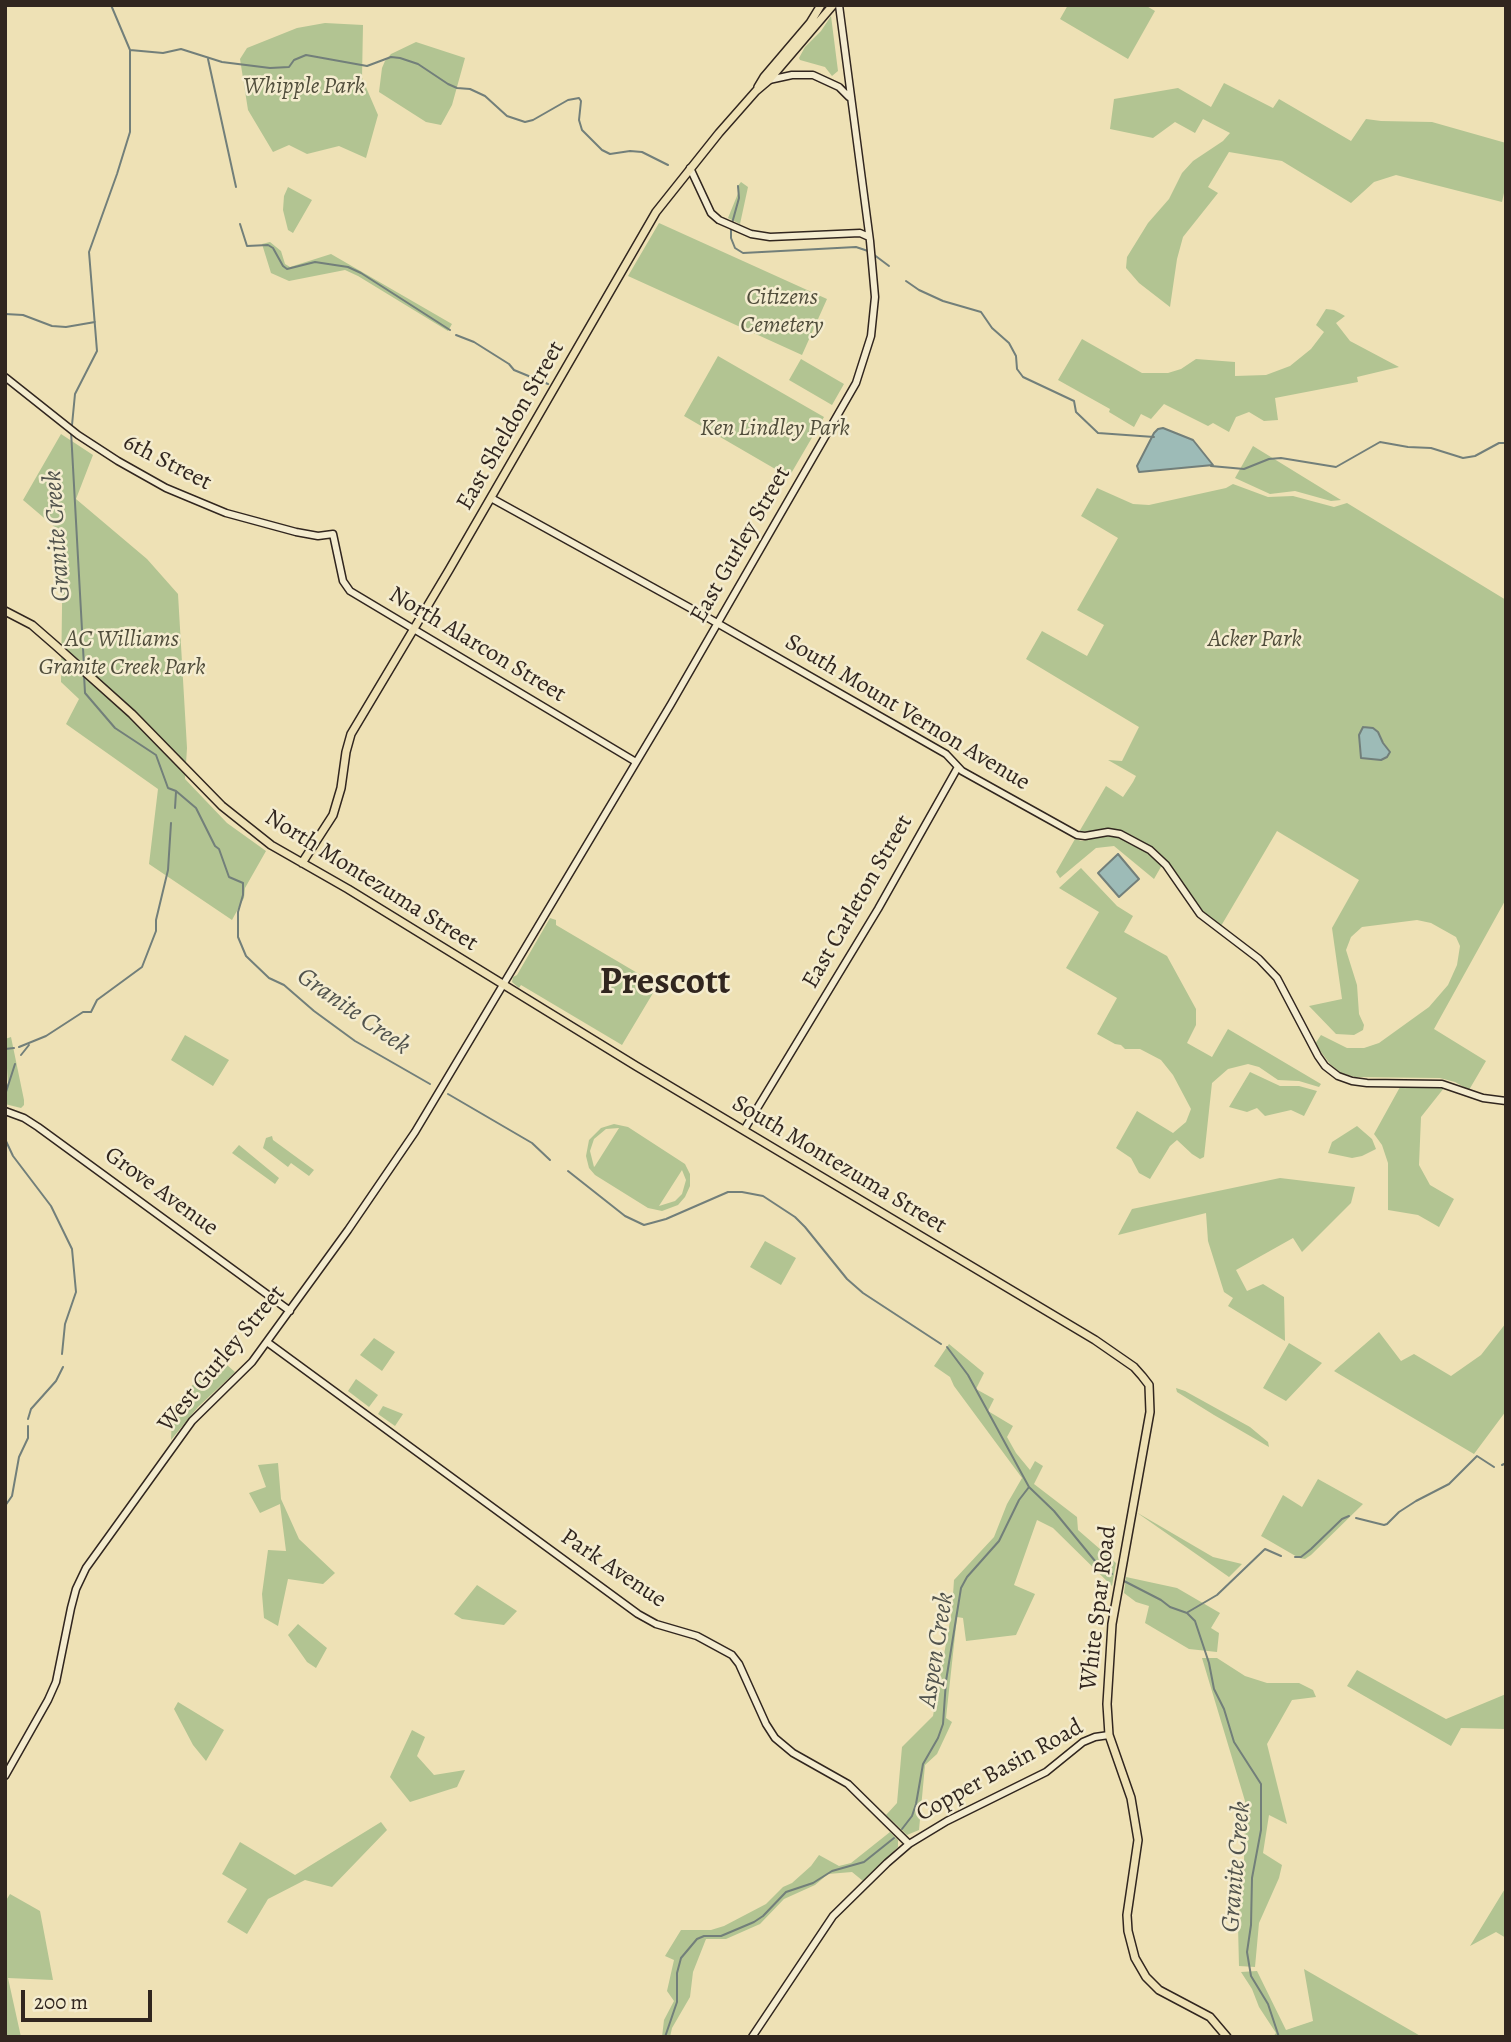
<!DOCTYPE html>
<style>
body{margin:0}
#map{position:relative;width:1511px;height:2042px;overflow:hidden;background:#eee1b5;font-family:Alegreya,serif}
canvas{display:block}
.frame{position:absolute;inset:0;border:7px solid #31261f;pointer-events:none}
.scale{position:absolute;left:21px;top:1990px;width:131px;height:32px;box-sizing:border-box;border:4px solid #31261f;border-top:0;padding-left:9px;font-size:21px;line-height:24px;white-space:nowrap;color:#31261f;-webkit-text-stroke:5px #f4eccf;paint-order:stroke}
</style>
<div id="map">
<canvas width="1511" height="2042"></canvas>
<div class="frame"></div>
<div class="scale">200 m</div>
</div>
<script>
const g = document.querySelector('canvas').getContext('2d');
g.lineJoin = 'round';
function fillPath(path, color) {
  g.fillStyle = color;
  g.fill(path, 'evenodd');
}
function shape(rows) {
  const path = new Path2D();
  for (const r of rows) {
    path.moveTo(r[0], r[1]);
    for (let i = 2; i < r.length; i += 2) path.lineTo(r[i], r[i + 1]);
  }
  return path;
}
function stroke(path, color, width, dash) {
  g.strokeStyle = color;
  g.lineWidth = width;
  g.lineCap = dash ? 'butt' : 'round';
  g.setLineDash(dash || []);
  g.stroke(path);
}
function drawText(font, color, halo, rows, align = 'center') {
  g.font = font + ' Alegreya,serif';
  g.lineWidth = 5;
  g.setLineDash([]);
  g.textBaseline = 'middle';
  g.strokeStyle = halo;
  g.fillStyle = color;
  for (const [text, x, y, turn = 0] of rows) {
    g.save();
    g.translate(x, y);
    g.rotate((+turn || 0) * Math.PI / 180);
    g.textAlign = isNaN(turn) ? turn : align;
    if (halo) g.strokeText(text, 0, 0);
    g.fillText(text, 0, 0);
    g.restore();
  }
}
const green = shape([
 [1068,5,1145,5,1155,11,1128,59,1060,19],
 [831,16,838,71,832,76,825,67,800,60,799,58,805,47,821,31],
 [325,23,363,25,362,78,378,115,366,158,339,146,307,154,289,145,273,152,248,110,240,59,247,48,297,28],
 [416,42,465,58,452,105,441,125,426,122,379,92,382,68,385,61,391,54],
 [1224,83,1273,108,1279,99,1351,141,1366,119,1381,121,1432,122,1506,143,1506,184,1502,202,1396,175,1374,182,1351,203,1282,161,1229,152,1208,187,1218,193,1183,237,1177,259,1170,307,1139,283,1126,268,1127,257,1148,223,1169,199,1182,173,1193,161,1223,141,1230,133,1203,119,1195,133,1175,122,1153,138,1110,129,1114,99,1178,88,1211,107],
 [741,182,748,187,740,224,728,218,739,191,737,187],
 [288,187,312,200,293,233,288,230,283,210,284,196],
 [659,223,827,299,802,355,628,276],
 [270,242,281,251,285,264,290,267,331,254,452,324,448,331,358,276,345,270,289,281,271,273,262,244],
 [1326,309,1334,310,1345,316,1336,323,1350,341,1399,367,1357,377,1358,382,1275,398,1278,420,1264,421,1249,412,1236,417,1229,432,1213,423,1208,426,1164,404,1151,419,1141,414,1134,427,1109,412,1110,409,1058,380,1082,339,1142,373,1168,373,1181,369,1196,359,1235,362,1235,376,1266,375,1290,366,1311,349,1324,332,1316,325],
 [718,356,824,417,789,477,684,416],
 [801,359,844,384,832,405,789,380],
 [61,434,93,455,76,499,147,559,178,594,187,748,185,779,227,823,266,851,245,888,244,898,232,920,149,864,158,789,66,724,79,699,61,682,63,534,23,500],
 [1253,446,1341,500,1331,501,1295,491,1270,494,1235,478],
 [1233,484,1268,497,1293,496,1334,507,1347,503,1506,600,1506,899,1434,1029,1486,1061,1469,1090,1455,1082,1440,1078,1355,1077,1341,1073,1330,1064,1315,1044,1321,1035,1347,1048,1364,1048,1379,1043,1429,1007,1448,985,1457,965,1460,946,1456,937,1431,923,1417,920,1362,927,1351,937,1346,950,1357,985,1359,1014,1364,1025,1363,1030,1354,1035,1336,1034,1309,1006,1342,999,1332,928,1359,880,1277,831,1221,926,1199,908,1160,854,1133,836,1120,830,1079,832,1106,786,1123,797,1133,782,1136,776,1108,760,1122,761,1139,727,1026,659,1042,631,1087,656,1104,625,1077,610,1118,538,1081,516,1097,488,1133,504,1149,505,1226,488],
 [1106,835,1119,836,1154,857,1162,865,1154,879,1114,846,1096,848,1060,878,1056,872,1075,839,1082,841],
 [1081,868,1117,906,1133,916,1124,932,1167,956,1196,1009,1196,1025,1187,1043,1212,1057,1228,1029,1321,1084,1319,1087,1299,1081,1278,1080,1259,1067,1248,1064,1228,1069,1212,1083,1204,1157,1200,1159,1192,1154,1177,1140,1170,1146,1150,1179,1139,1173,1131,1158,1116,1148,1137,1111,1173,1133,1186,1122,1191,1109,1173,1075,1161,1060,1140,1049,1125,1049,1121,1045,1115,1044,1097,1034,1117,998,1066,968,1099,912,1059,888],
 [550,918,556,920,556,925,656,984,656,988,622,1045,521,985,519,988,512,982,513,977,517,975],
 [185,1035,229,1060,213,1086,171,1060],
 [11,1037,24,1100,24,1105,21,1108,5,1104,5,1088,8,1083,5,1039],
 [1250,1072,1280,1086,1299,1086,1317,1091,1304,1116,1291,1110,1265,1116,1257,1108,1247,1112,1229,1107],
 [1400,1087,1444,1088,1421,1117,1419,1165,1430,1185,1454,1199,1439,1227,1418,1215,1388,1210,1388,1163,1382,1145,1374,1134],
 [614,1124,628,1127,685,1164,690,1174,690,1186,685,1197,678,1205,662,1211,648,1208,595,1175,589,1168,586,1156,589,1140,601,1128],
 [619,1128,595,1166,594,1167,590,1151,594,1139,606,1129],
 [682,1170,686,1180,682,1194,675,1201,659,1206],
 [1357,1126,1372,1139,1376,1149,1362,1156,1352,1158,1328,1153,1332,1142],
 [272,1136,273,1140,314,1170,309,1176,291,1163,288,1167,263,1148,266,1138],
 [239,1145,279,1178,275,1184,232,1153],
 [1280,1178,1355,1187,1351,1203,1302,1252,1293,1238,1236,1270,1247,1291,1263,1284,1284,1297,1285,1341,1228,1306,1233,1298,1224,1292,1208,1241,1206,1213,1118,1235,1132,1209],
 [765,1241,796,1258,781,1285,750,1267],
 [1506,1323,1506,1411,1474,1454,1334,1371,1379,1332,1401,1361,1414,1354,1451,1376,1481,1355],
 [374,1338,395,1352,382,1371,360,1355],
 [1289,1343,1322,1363,1286,1401,1263,1388],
 [949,1344,984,1373,976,1389,994,1399,988,1411,1013,1426,1007,1437,1016,1453,1030,1470,1035,1461,1043,1466,1034,1484,1077,1517,1078,1530,1116,1563,1112,1586,1053,1528,1037,1520,1014,1585,1035,1594,1016,1635,966,1641,963,1618,957,1617,946,1718,952,1722,937,1754,925,1765,919,1830,907,1835,886,1815,897,1803,902,1747,933,1716,952,1610,954,1580,994,1537,1007,1504,1022,1478,954,1386,950,1377,934,1366],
 [227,1365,235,1372,230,1377,198,1407,171,1440,172,1417,178,1402,187,1390,197,1381,221,1371],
 [356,1379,378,1395,369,1407,348,1391],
 [1176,1388,1185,1391,1250,1427,1268,1442,1269,1447,1214,1415,1177,1392],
 [383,1406,403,1414,395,1426,378,1414],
 [278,1463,281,1499,299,1539,335,1573,323,1584,288,1579,278,1626,264,1618,262,1594,268,1550,286,1551,280,1504,260,1513,249,1493,266,1487,258,1465],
 [1318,1479,1363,1504,1311,1555,1305,1559,1299,1558,1261,1536,1283,1495,1302,1507],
 [1136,1512,1213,1557,1242,1564,1229,1577],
 [1126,1577,1177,1588,1220,1613,1211,1628,1219,1633,1217,1652,1189,1649,1145,1623,1149,1606,1136,1602,1124,1593],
 [477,1585,517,1611,504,1625,462,1619,454,1614],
 [298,1624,327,1648,316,1668,307,1662,288,1635],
 [1202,1658,1217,1658,1245,1676,1267,1683,1299,1683,1313,1690,1316,1697,1292,1700,1267,1744,1287,1824,1269,1815,1263,1853,1282,1865,1279,1878,1259,1923,1255,1967,1239,1966,1238,1926,1244,1861,1245,1801],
 [1357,1670,1446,1719,1506,1694,1506,1729,1461,1728,1451,1746,1347,1686],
 [178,1702,224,1730,206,1761,193,1745,174,1709],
 [412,1730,425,1737,417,1756,434,1775,465,1770,457,1787,410,1802,390,1777],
 [381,1822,387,1830,332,1887,305,1880,268,1899,247,1934,227,1922,247,1889,222,1874,240,1842,295,1875],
 [890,1832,898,1840,898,1847,863,1881,852,1872,828,1874,815,1885,784,1899,760,1924,726,1939,706,1939,693,1972,690,1997,672,2028,670,2037,662,2037,664,2020,674,2001,667,1991,674,1960,665,1956,681,1930,711,1930,724,1926,766,1904,783,1887,792,1883,811,1866,819,1855,839,1866,851,1863],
 [1506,1887,1506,1938,1496,1932,1470,1946],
 [10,1894,40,1911,53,1980,8,1978,21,2037,5,2037,5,1902],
 [1304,1969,1417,2034,1422,2037,1273,2037,1276,2033,1259,2007,1252,1989,1241,1972,1257,1971,1286,2030,1313,2021]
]);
const water = shape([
 [1163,428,1193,440,1213,465,1139,472,1137,466,1154,433,1158,429,1163,428],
 [1363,727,1373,728,1378,732,1383,743,1390,752,1387,757,1381,760,1361,758,1359,735,1363,727],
 [1118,854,1139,879,1119,897,1098,873,1118,854]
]);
const stream = shape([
 [130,50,163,53,181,49,222,62,270,68,289,67,294,60,306,55,367,66,391,57,400,58,418,64,448,84,457,88,470,89,485,96,507,116,525,122,533,120,568,100,579,98,581,101,579,120,582,130,602,150,610,154,630,151,642,152,668,165],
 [208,59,236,187],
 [738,186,739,198,731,227,731,238,735,248,743,253,856,247,868,251],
 [240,224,247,246,268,245,273,248,283,266,287,269,315,262,348,267,361,273,450,330],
 [873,254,889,266],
 [906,281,919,290,943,301,981,312,992,328,1009,343,1016,356,1017,369,1023,377,1074,401,1076,412,1098,433,1154,437],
 [5,314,23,315,52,326,66,327,95,322],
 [456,335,474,342,509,364,514,370,548,384],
 [72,425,75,394,97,351,89,252,117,174,130,132,130,50,111,5],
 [71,431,84,666],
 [1211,466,1244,469,1269,459,1281,458,1336,467,1380,442,1408,447,1431,448,1463,458,1475,456,1499,443,1506,443],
 [84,675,85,693,115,728,156,755,168,788,176,791,196,808,215,846,219,849,229,877,243,883,243,895,238,912,238,937,246,956,269,978,284,985,314,1011,355,1041,430,1084],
 [175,808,176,792],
 [19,1047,46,1036,83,1012,91,1012,97,1000,142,967,156,931,156,920,168,870,171,823],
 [5,1049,14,1048],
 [21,1055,29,1045],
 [448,1094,532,1143,550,1160],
 [5,1095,15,1064],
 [5,1139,13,1156,51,1206,72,1249,76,1292,65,1324,62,1354],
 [568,1171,625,1216,644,1225,666,1219,728,1192,742,1192,763,1196,795,1217,805,1227,847,1279,863,1293,941,1344],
 [947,1347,968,1375,1029,1487,1054,1511,1095,1561,1112,1574],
 [28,1419,31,1409,56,1381,63,1367],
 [1502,1465,1506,1463],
 [5,1506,12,1496,19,1457,28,1438,28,1426],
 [1356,1518,1384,1525,1387,1524,1399,1512,1416,1501,1449,1484,1477,1456,1494,1467],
 [1295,1557,1301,1557,1311,1549,1342,1519,1349,1516],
 [1124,1581,1161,1600,1170,1607,1187,1613,1195,1621,1209,1663,1214,1689,1224,1709,1234,1742,1261,1784,1261,1830,1252,1878,1251,1925,1247,1952,1251,1976,1268,2004,1279,2037],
 [1188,1612,1217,1595,1265,1549,1281,1556],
 [902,1829,912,1816,916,1804,923,1764,938,1738,943,1724,946,1681,961,1588,967,1577,999,1541,1019,1500,1029,1487],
 [665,2037,677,2002,677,1973,681,1958,697,1939,704,1936,721,1936,754,1922,763,1916,786,1892,813,1883,832,1871,864,1862,894,1838]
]);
const secondary = shape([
 [769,80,792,75,813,75,839,87,849,97],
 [690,168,711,213,719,220,751,234,770,237,860,233,869,237],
 [5,377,78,435,118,461,166,488,226,513,296,532,318,536,333,534,343,581,350,591,636,762],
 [491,498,710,619,946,754,962,771,1077,835,1085,836,1108,832,1120,834,1150,850,1166,865,1200,914,1259,959,1277,978,1318,1056,1325,1066,1338,1076,1352,1081,1367,1083,1442,1084,1483,1098,1506,1101],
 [5,1111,24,1118,38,1127,290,1311],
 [744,1130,878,909,958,767],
 [267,1342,638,1614,656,1624,697,1636,732,1655,739,1664,766,1724,775,1738,793,1753,848,1784,909,1844],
 [5,1776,48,1700,56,1682,71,1608,76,1589,86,1568,192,1421,252,1362,348,1230,415,1132,671,704,856,383,871,336,875,297,870,241,839,5],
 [752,2037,833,1916,887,1863,909,1844,947,1821,1046,1772,1083,1742,1095,1737,1109,1735]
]);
const primary = shape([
 [758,87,764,77,810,23,821,5],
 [5,611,32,625,55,645,132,714,222,806,271,845,348,889,636,1066,1095,1340,1134,1367,1142,1376,1149,1385,1150,1412,1112,1624,1107,1704,1109,1735,1131,1798,1138,1840,1127,1915,1128,1931,1135,1958,1146,1977,1159,1990,1210,2017,1227,2037],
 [302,863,333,815,341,788,346,752,351,734,449,570,656,212,719,133,756,91,769,80,833,5]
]);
const parkNames = [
 ["Whipple Park",304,87],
 ["Citizens",782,298],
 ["Cemetery",782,326],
 ["Ken Lindley Park",775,429],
 ["AC Williams",122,640],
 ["Granite Creek Park",122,668],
 ["Acker Park",1255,640]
];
const streetNames = [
 ["East Sheldon Street",511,426,-60],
 ["6th Street",167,463,27],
 ["East Gurley Street",741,545,-60],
 ["North Alarcon Street",477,645,31],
 ["South Mount Vernon Avenue",907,713,31],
 ["North Montezuma Street",371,881,32],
 ["East Carleton Street",858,902,-60],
 ["South Montezuma Street",839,1165,31],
 ["Grove Avenue",161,1192,36],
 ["West Gurley Street",222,1359,-50],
 ["Park Avenue",613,1569,34],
 ["White Spar Road",1099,1608,-83],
 ["Copper Basin Road",1000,1771,-29]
];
const waterNames = [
 ["Granite Creek",58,536,-94],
 ["Granite Creek",353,1012,35],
 ["Aspen Creek",937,1650,-81],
 ["Granite Creek",1237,1867,-85]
];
const townNames = [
 ["Prescott",665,984]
];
fillPath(green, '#b2c492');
fillPath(water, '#9dbbb7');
stroke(water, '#727f7a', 2);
stroke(stream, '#727f7a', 2);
stroke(secondary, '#31261f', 9);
stroke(primary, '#31261f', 10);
stroke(secondary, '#f4eccf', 6);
stroke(primary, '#eee1b5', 7);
drawText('italic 24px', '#514e3c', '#f4eccf', parkNames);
drawText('24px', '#31261f', '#f4eccf', streetNames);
drawText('italic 26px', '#51534d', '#f4eccf', waterNames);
drawText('bold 38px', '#31261f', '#f4eccf', townNames);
</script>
